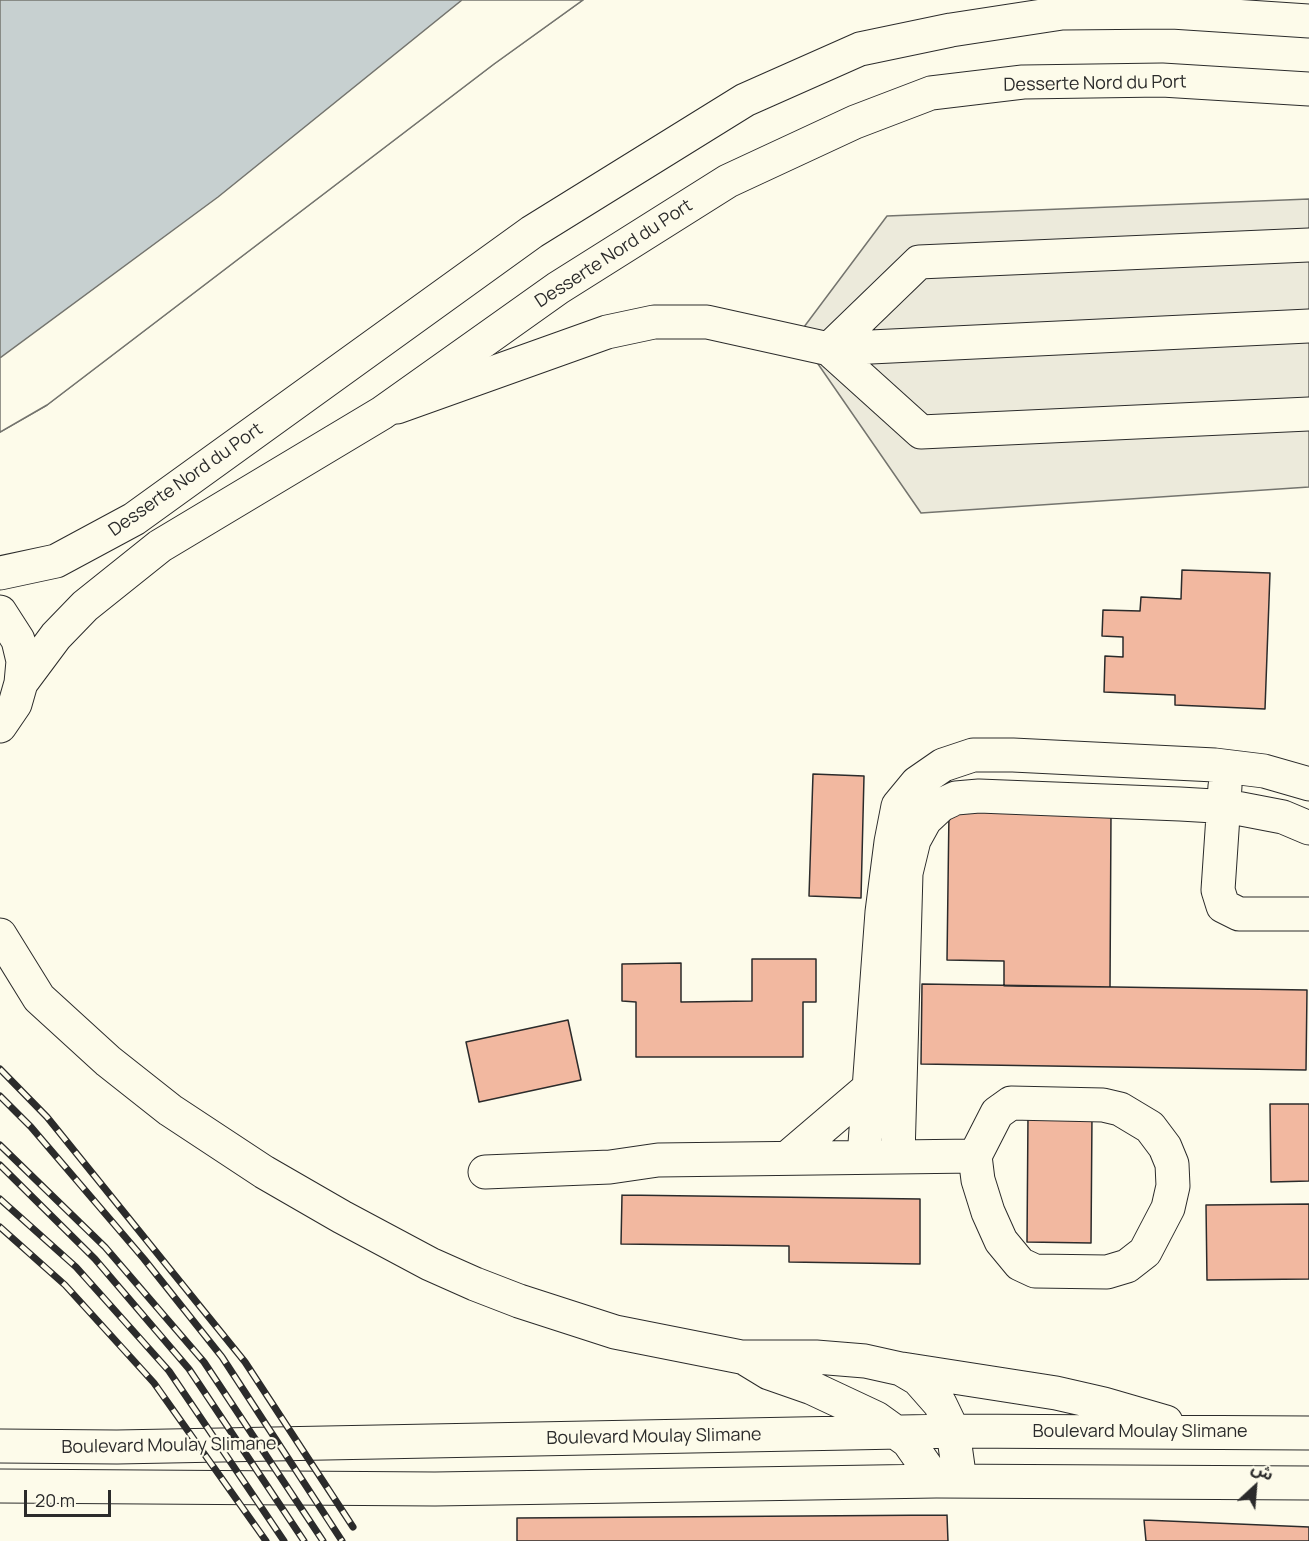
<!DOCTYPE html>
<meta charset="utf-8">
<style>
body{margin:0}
#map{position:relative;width:1309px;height:1541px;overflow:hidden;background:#fdfbea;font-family:Manrope,"Noto Sans Arabic",sans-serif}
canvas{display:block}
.north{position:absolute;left:1225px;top:1457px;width:60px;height:60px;-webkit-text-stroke:4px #fdfbea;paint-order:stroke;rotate:26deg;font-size:16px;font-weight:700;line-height:24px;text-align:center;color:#2b2b2b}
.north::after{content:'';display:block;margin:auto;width:21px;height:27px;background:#2b2b2b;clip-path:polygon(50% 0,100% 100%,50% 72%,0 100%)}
.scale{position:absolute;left:24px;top:1490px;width:87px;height:27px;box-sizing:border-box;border:3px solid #2b2b2b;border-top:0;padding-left:8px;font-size:18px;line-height:21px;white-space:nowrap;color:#2b2b2b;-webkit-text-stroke:4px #fdfbea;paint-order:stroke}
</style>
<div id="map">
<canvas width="1309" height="1541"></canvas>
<div class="north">ش</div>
<div class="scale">20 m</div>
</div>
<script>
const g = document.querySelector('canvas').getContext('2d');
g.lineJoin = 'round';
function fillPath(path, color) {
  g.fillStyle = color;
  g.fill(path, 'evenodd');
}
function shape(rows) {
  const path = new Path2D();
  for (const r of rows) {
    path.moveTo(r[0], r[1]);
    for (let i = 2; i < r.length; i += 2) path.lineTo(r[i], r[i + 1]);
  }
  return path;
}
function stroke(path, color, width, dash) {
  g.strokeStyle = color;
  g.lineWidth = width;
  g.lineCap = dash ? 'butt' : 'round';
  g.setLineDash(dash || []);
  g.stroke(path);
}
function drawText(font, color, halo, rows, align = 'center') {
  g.font = font + ' Manrope,sans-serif';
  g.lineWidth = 4.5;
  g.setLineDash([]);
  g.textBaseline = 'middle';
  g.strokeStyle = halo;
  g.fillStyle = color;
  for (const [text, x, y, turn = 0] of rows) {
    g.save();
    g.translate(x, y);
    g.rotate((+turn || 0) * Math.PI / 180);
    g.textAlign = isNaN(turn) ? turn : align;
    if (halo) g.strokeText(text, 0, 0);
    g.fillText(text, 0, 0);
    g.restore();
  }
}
const parking = shape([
 [1309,199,1309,487,921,513,798,335,887,216,1309,199]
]);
const water = shape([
 [0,0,583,0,494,64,47,405,0,432,0,0]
]);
const pier = shape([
 [462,0,583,0,494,64,47,405,0,432,0,358,218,197,462,0]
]);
const building = shape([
 [1182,570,1270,573,1265,709,1175,705,1175,695,1104,692,1105,656,1123,657,1123,637,1102,636,1103,610,1140,611,1141,597,1181,599,1182,570],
 [813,774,864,776,861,898,809,896,813,774],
 [949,811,1111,814,1110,987,1004,986,1004,961,947,960,949,811],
 [752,959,816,959,816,1002,803,1002,803,1057,636,1057,636,1002,622,1001,622,964,681,963,681,1002,752,1001,752,959],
 [922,984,1307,990,1306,1070,921,1064,922,984],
 [568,1020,581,1080,479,1102,466,1042,568,1020],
 [1270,1104,1309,1104,1309,1181,1271,1182,1270,1104],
 [1028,1115,1092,1115,1091,1243,1027,1242,1028,1115],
 [622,1195,920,1199,920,1264,789,1262,789,1246,621,1244,622,1195],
 [1309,1204,1309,1279,1207,1280,1206,1205,1309,1204],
 [947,1515,948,1541,517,1541,517,1518,947,1515],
 [1144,1520,1309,1527,1309,1541,1146,1541,1144,1520]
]);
const minor = shape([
 [1309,245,919,262,829,349,921,432,1309,414],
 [397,407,607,332,654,322,707,322,829,349,1309,326],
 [1225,786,1218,890,1223,906,1239,914,1309,914],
 [898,1156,906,873,914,840,925,820,941,805,956,798,979,796,1180,804,1231,807,1283,817,1309,828],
 [864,1157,882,912,891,842,898,806,917,783,943,765,973,755,1013,755,1215,765,1264,771,1309,784],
 [787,1158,869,1088],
 [485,1172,610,1167,658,1160,975,1156,978,1180,988,1212,1001,1241,1020,1264,1035,1271,1107,1272,1127,1266,1145,1252,1168,1208,1173,1186,1172,1164,1165,1147,1150,1127,1120,1109,1103,1105,1011,1103,997,1113,975,1156]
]);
const major = shape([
 [0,573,56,561,134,519,532,232,745,100,860,49,951,30,1062,13,1172,12,1309,21],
 [0,612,18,640,23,661,21,683,15,704,0,726],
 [21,683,56,636,85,606,160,546,382,413,558,288,728,181,855,122,931,93,1023,82,1162,80,1309,89],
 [0,935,39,998,108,1061,170,1110,264,1172,342,1217,430,1264,475,1284,519,1301,615,1332,741,1357,816,1357,865,1361,901,1369,918,1379,940,1404,953,1431,960,1481],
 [746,1359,769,1373,812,1388,876,1418,908,1441,936,1481],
 [902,1369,1056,1393,1104,1404,1166,1422],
 [0,1446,117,1447,953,1431,1309,1433],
 [0,1486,435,1489,936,1481,1309,1483]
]);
const rail = shape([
 [0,1069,47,1117,245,1362,353,1527],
 [0,1096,31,1127,144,1259,222,1357,342,1541],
 [0,1145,105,1247,204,1362,323,1541],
 [0,1165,95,1259,189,1369,304,1541],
 [0,1199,76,1267,169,1371,284,1541],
 [0,1227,65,1285,154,1383,266,1541]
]);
const streetNames = [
 ["Desserte Nord du Port",1095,84,-1],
 ["Desserte Nord du Port",614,254,-33],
 ["Desserte Nord du Port",186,480,-35],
 ["Boulevard Moulay Slimane",1140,1432],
 ["Boulevard Moulay Slimane",654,1437,-1],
 ["Boulevard Moulay Slimane",169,1446,-1]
];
fillPath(parking, '#eceadb');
stroke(parking, '#74746e', 1.5);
fillPath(water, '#c7d0d0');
stroke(water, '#74746e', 1.5);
fillPath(pier, '#fdfbea');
stroke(pier, '#74746e', 1.5);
fillPath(building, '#f2b8a0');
stroke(building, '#2b2b2b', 1.5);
stroke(minor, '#2b2b2b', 35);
stroke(major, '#2b2b2b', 35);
stroke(minor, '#fdfbea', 33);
stroke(major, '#fdfbea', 33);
stroke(rail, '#2b2b2b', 7);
stroke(rail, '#fdfbea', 4.5, [14]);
drawText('18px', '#2b2b2b', '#fdfbea', streetNames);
</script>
